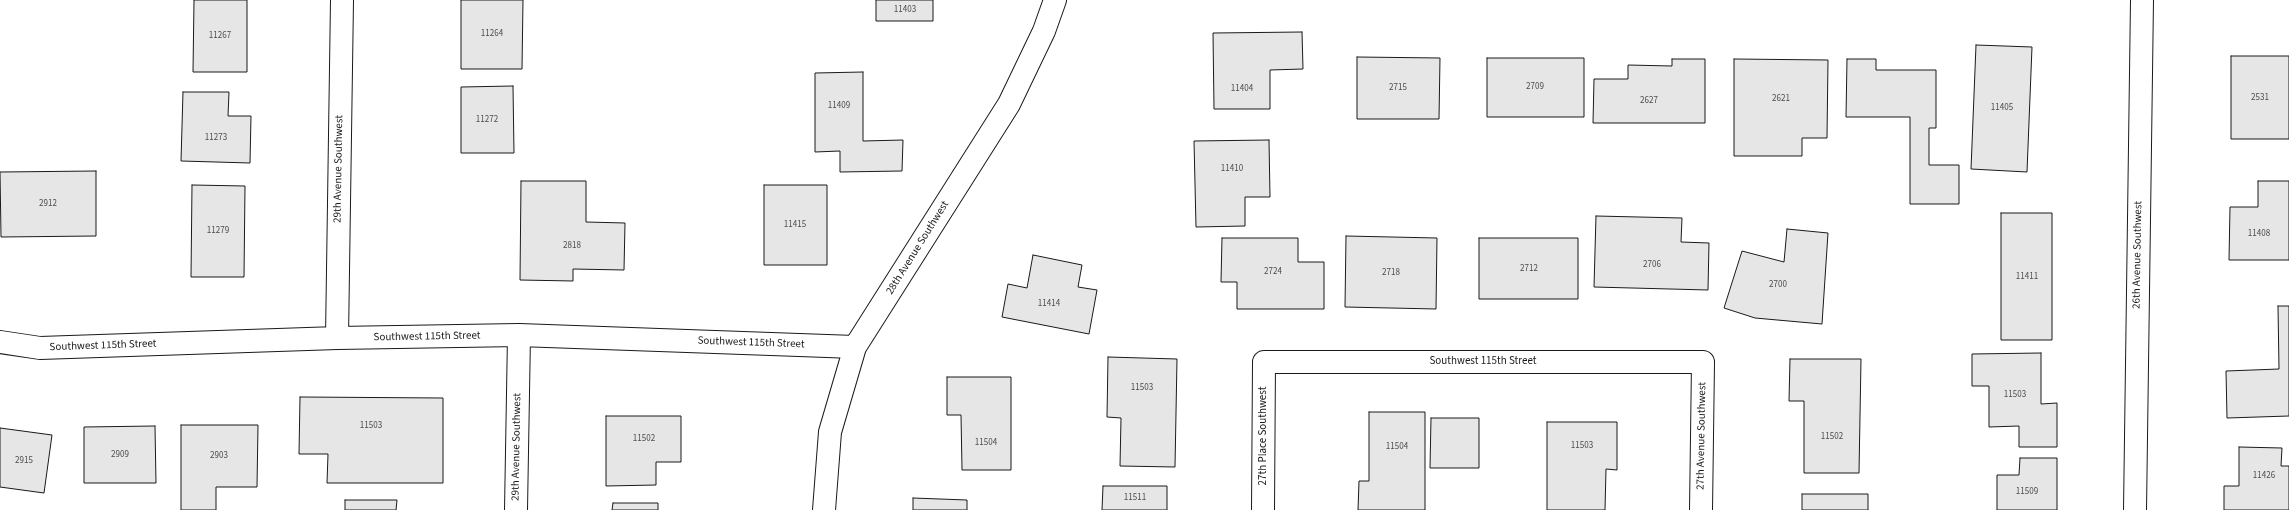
<!DOCTYPE html>
<style>
body{margin:0}
canvas{display:block;background:#fff}
</style>
<canvas width="2289" height="510"></canvas>
<script>
const g = document.querySelector('canvas').getContext('2d');
g.lineJoin = 'round';
function fillPath(path, color) {
  g.fillStyle = color;
  g.fill(path, 'evenodd');
}
function shape(rows) {
  const path = new Path2D();
  for (const r of rows) {
    path.moveTo(r[0], r[1]);
    for (let i = 2; i < r.length; i += 2) path.lineTo(r[i], r[i + 1]);
  }
  return path;
}
function stroke(path, color, width, dash) {
  g.strokeStyle = color;
  g.lineWidth = width;
  g.lineCap = dash ? 'butt' : 'round';
  g.setLineDash(dash || []);
  g.stroke(path);
}
function drawText(font, color, halo, rows, align = 'center') {
  g.font = font + ' "Source Sans 3",sans-serif';
  g.lineWidth = 3;
  g.setLineDash([]);
  g.textBaseline = 'middle';
  g.strokeStyle = halo;
  g.fillStyle = color;
  for (const [text, x, y, turn = 0] of rows) {
    g.save();
    g.translate(x, y);
    g.rotate((+turn || 0) * Math.PI / 180);
    g.textAlign = isNaN(turn) ? turn : align;
    if (halo) g.strokeText(text, 0, 0);
    g.fillText(text, 0, 0);
    g.restore();
  }
}
const building = shape([
 [194,0,247,0,247,72,193,72,194,0],
 [461,0,523,0,522,69,461,69,461,0],
 [876,0,933,0,933,21,876,21,876,0],
 [1302,32,1303,69,1270,70,1270,109,1214,109,1213,33,1302,32],
 [1976,45,2032,47,2027,172,1971,169,1976,45],
 [2231,56,2289,56,2289,139,2231,139,2231,56],
 [1357,57,1440,58,1439,119,1357,119,1357,57],
 [1487,58,1584,58,1584,117,1487,117,1487,58],
 [1672,59,1705,59,1705,123,1593,123,1594,79,1628,79,1628,65,1672,66,1672,59],
 [1734,59,1828,60,1827,138,1802,138,1802,156,1734,156,1734,59],
 [1847,59,1876,59,1876,70,1936,70,1936,128,1929,128,1929,165,1959,165,1959,204,1910,204,1910,117,1846,117,1847,59],
 [863,72,863,141,903,140,902,171,840,172,840,151,815,152,815,73,863,72],
 [513,86,514,153,461,153,461,87,513,86],
 [183,92,229,92,228,116,251,116,250,163,181,161,183,92],
 [1269,140,1270,197,1245,197,1245,226,1196,227,1194,141,1269,140],
 [96,171,96,236,1,237,0,172,96,171],
 [521,181,586,181,586,222,625,223,624,270,573,269,573,281,520,280,521,181],
 [2258,181,2289,181,2289,260,2229,260,2230,207,2258,207,2258,181],
 [192,185,245,186,244,277,191,277,192,185],
 [764,185,827,185,827,265,764,265,764,185],
 [2001,213,2052,213,2052,340,2001,340,2001,213],
 [1596,216,1682,218,1681,242,1709,243,1708,290,1594,287,1596,216],
 [1787,229,1828,233,1822,324,1755,318,1724,308,1742,251,1784,262,1787,229],
 [1346,236,1437,238,1436,309,1345,307,1346,236],
 [1222,238,1298,238,1298,262,1324,262,1324,309,1237,309,1237,282,1221,282,1222,238],
 [1479,238,1578,238,1578,299,1479,299,1479,238],
 [1033,255,1082,265,1078,287,1097,290,1089,334,1002,317,1008,284,1027,288,1033,255],
 [2278,306,2289,306,2289,416,2227,418,2226,371,2279,369,2278,306],
 [2041,353,2041,404,2057,403,2057,447,2019,447,2019,426,1989,427,1989,386,1972,386,1972,354,2041,353],
 [1108,357,1177,359,1175,467,1120,466,1121,418,1107,417,1108,357],
 [1790,359,1861,359,1859,473,1804,473,1804,401,1789,401,1790,359],
 [947,377,1011,377,1011,470,962,470,961,415,947,415,947,377],
 [300,397,443,398,443,483,327,483,328,454,299,454,300,397],
 [1369,412,1425,412,1425,510,1358,510,1359,481,1369,481,1369,412],
 [606,416,681,416,681,462,656,462,656,485,606,486,606,416],
 [1431,418,1479,418,1479,468,1430,468,1431,418],
 [1547,422,1617,422,1617,470,1606,469,1605,510,1547,510,1547,422],
 [181,425,258,425,257,487,216,487,216,510,181,510,181,425],
 [155,426,156,483,84,483,84,427,155,426],
 [0,428,52,435,44,493,0,487,0,428],
 [2239,447,2282,448,2281,466,2289,466,2289,510,2224,510,2224,486,2239,486,2239,447],
 [2020,458,2057,458,2057,510,1997,510,1997,475,2019,475,2020,458],
 [1103,486,1167,486,1167,510,1102,510,1103,486],
 [1802,494,1868,494,1868,510,1802,510,1802,494],
 [913,498,967,500,967,510,913,510,913,498],
 [345,500,397,500,396,510,345,510,345,500],
 [613,503,658,503,658,510,612,510,613,503]
]);
const minor = shape([
 [337,338,342,0],
 [0,342,40,348,337,338,519,335,855,347],
 [516,510,519,335],
 [824,510,830,432,855,347,1009,104,1044,31,1055,0],
 [1263,510,1264,362,1703,362,1701,510]
]);
const tertiary = shape([
 [2135,510,2142,0]
]);
const numberNames = [
 ["11403",905,10],
 ["11264",492,34],
 ["11267",220,36],
 ["2709",1535,87],
 ["2715",1398,88],
 ["11404",1242,89],
 ["2531",2260,98],
 ["2621",1781,99],
 ["2627",1649,101],
 ["11409",839,106],
 ["11405",2002,108],
 ["11272",487,120],
 ["11273",216,138],
 ["11410",1232,169],
 ["2912",48,204],
 ["11415",795,225],
 ["11279",218,231],
 ["11408",2259,234],
 ["2818",572,246],
 ["2706",1652,265],
 ["2712",1529,269],
 ["2724",1273,272],
 ["2718",1391,273],
 ["11411",2027,277],
 ["2700",1778,285],
 ["11414",1049,304],
 ["11503",1142,388],
 ["11503",2015,395],
 ["11503",371,426],
 ["11502",1832,437],
 ["11502",644,439],
 ["11504",986,443],
 ["11503",1582,446],
 ["11504",1397,447],
 ["2909",120,455],
 ["2903",219,456],
 ["2915",24,461],
 ["11426",2264,476],
 ["11509",2027,492],
 ["11511",1135,498]
];
const streetNames = [
 ["29th Avenue Southwest",339,169,-89],
 ["28th Avenue Southwest",918,248,-58],
 ["26th Avenue Southwest",2138,255,-89],
 ["Southwest 115th Street",427,337,-1],
 ["Southwest 115th Street",751,343,2],
 ["Southwest 115th Street",103,346,-2],
 ["Southwest 115th Street",1483,362],
 ["27th Place Southwest",1264,436,-90],
 ["27th Avenue Southwest",1702,436,-89],
 ["29th Avenue Southwest",517,447,-89]
];
fillPath(building, '#e6e6e6');
stroke(building, '#1a1a1a', 1);
stroke(minor, '#1a1a1a', 24);
stroke(tertiary, '#1a1a1a', 24);
stroke(minor, '#fff', 22);
stroke(tertiary, '#fff', 22);
drawText('9px', '#4d4d4d', null, numberNames);
drawText('11px', '#1a1a1a', '#fff', streetNames);
</script>
